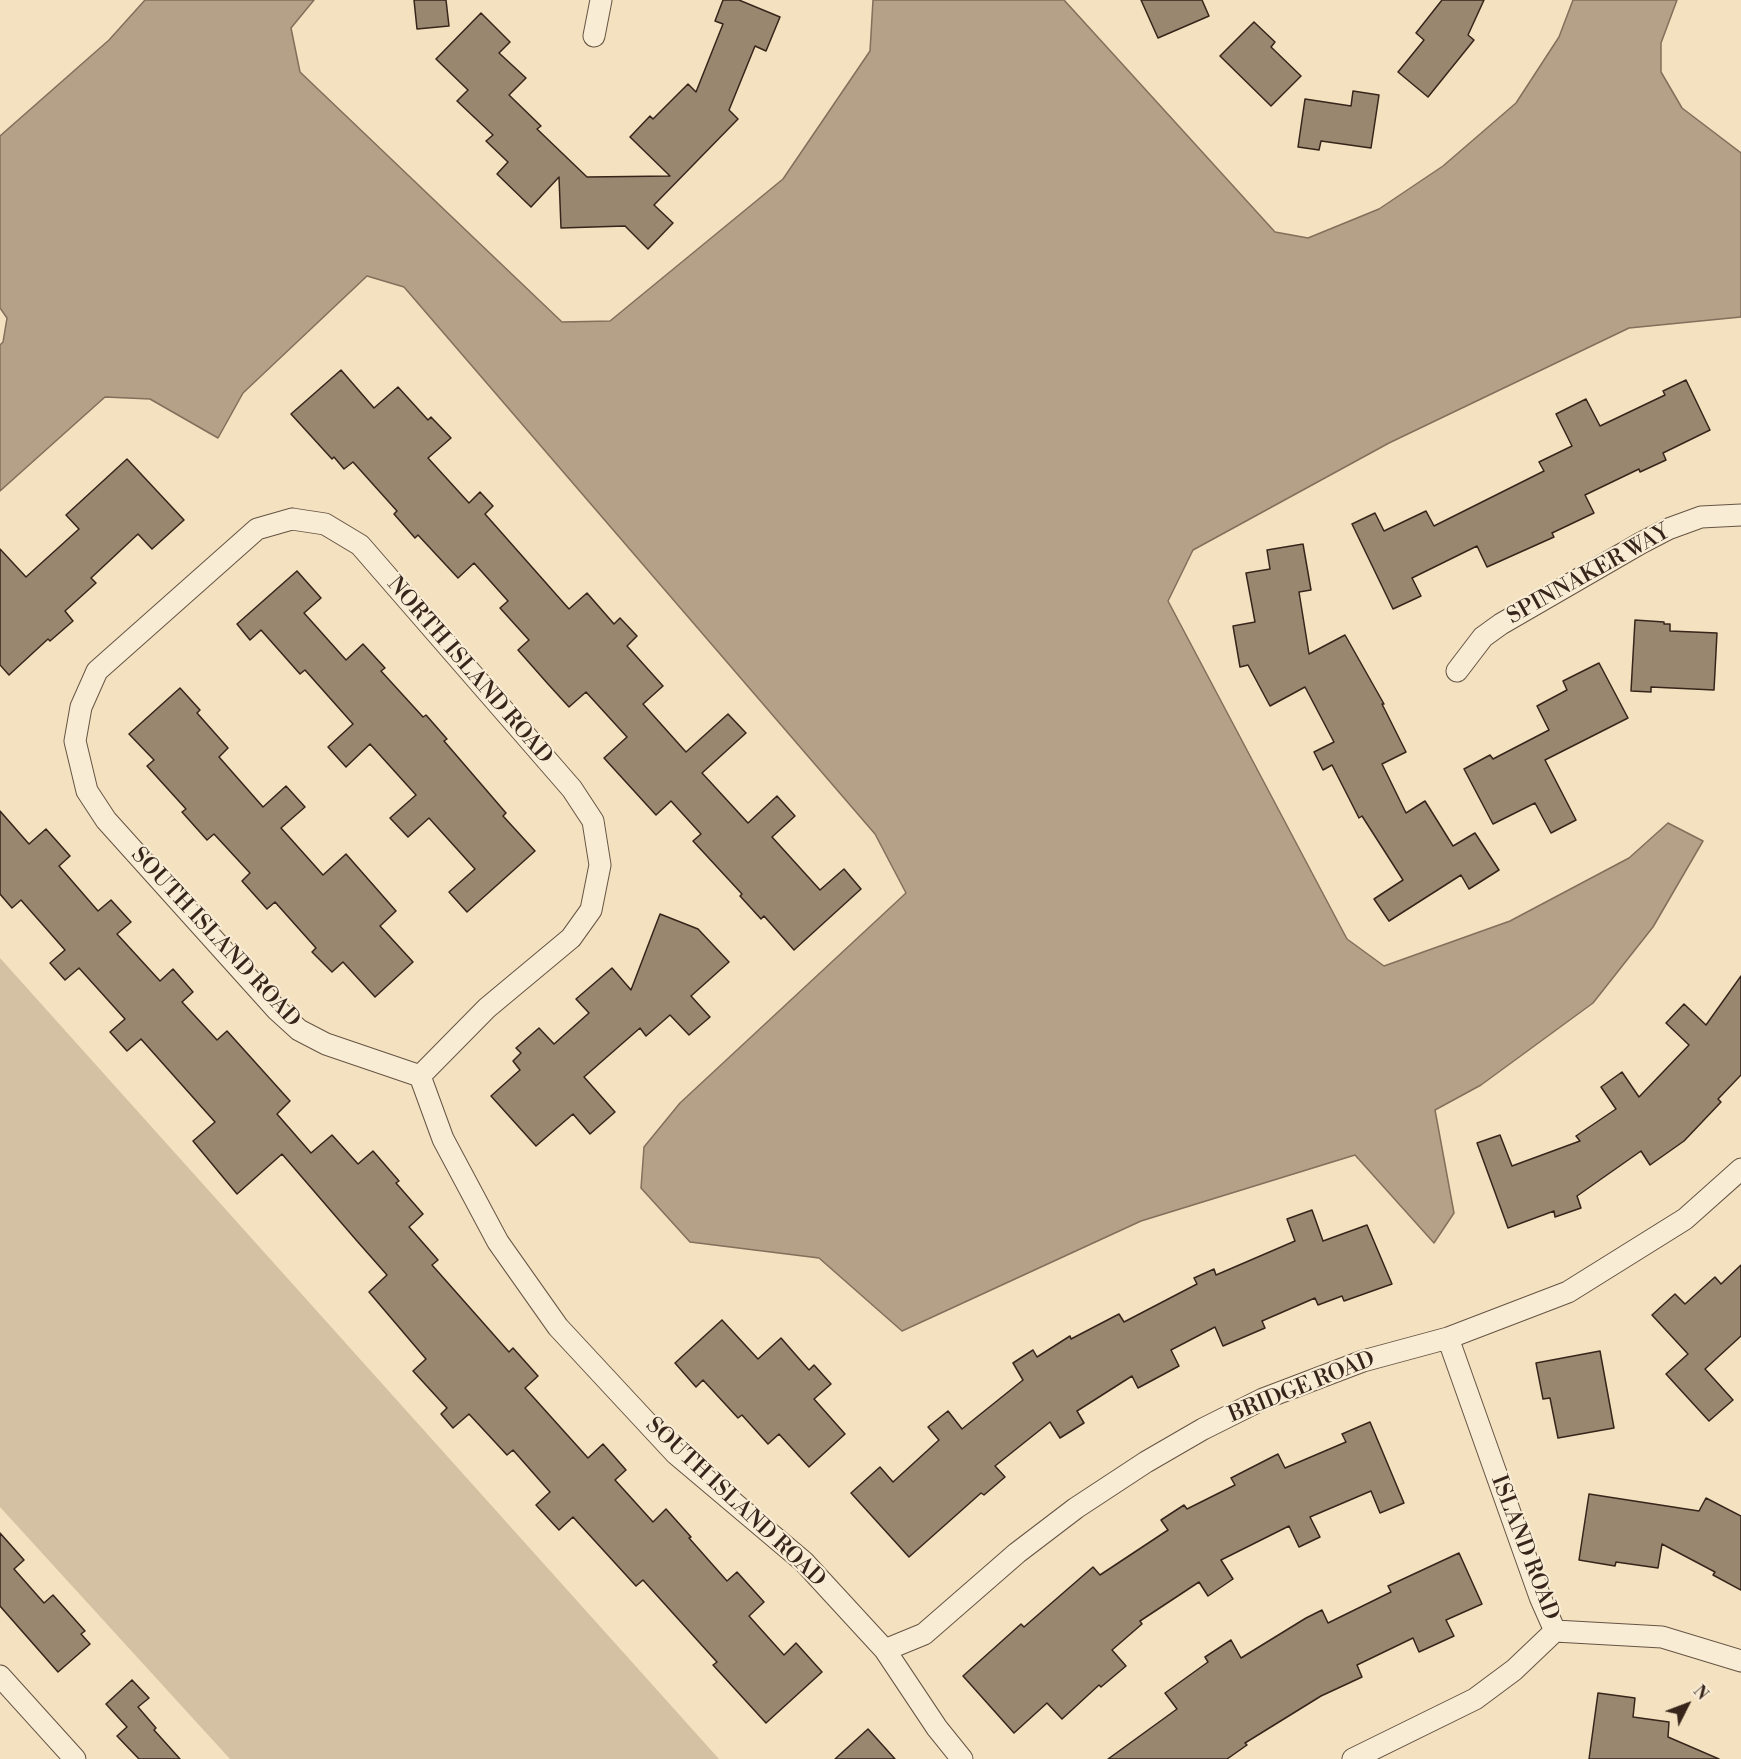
<!DOCTYPE html>
<style>
body{margin:0}
#map{position:relative;width:1741px;height:1759px;overflow:hidden;background:#f4e1bf;font-family:"Libre Bodoni",serif}
canvas{display:block}
.north{position:absolute;left:1657px;top:1675px;width:60px;height:60px;-webkit-text-stroke:4px #f8ecd5;paint-order:stroke;rotate:48deg;font-size:16px;font-weight:700;line-height:24px;text-align:center;color:#37251b}
.north::after{content:'';display:block;margin:auto;width:21px;height:27px;background:#37251b;clip-path:polygon(50% 0,100% 100%,50% 72%,0 100%)}
</style>
<div id="map">
<canvas width="1741" height="1759"></canvas>
<div class="north">N</div>
</div>
<script>
const g = document.querySelector('canvas').getContext('2d');
g.lineJoin = 'round';
function fillPath(path, color) {
  g.fillStyle = color;
  g.fill(path, 'evenodd');
}
function shape(rows) {
  const path = new Path2D();
  for (const r of rows) {
    path.moveTo(r[0], r[1]);
    for (let i = 2; i < r.length; i += 2) path.lineTo(r[i], r[i + 1]);
  }
  return path;
}
function stroke(path, color, width, dash) {
  g.strokeStyle = color;
  g.lineWidth = width;
  g.lineCap = dash ? 'butt' : 'round';
  g.setLineDash(dash || []);
  g.stroke(path);
}
function drawText(font, color, halo, rows, align = 'center') {
  g.font = font + ' "Libre Bodoni",serif';
  g.lineWidth = 4.5;
  g.setLineDash([]);
  g.textBaseline = 'middle';
  g.strokeStyle = halo;
  g.fillStyle = color;
  for (const [text, x, y, turn = 0] of rows) {
    g.save();
    g.translate(x, y);
    g.rotate((+turn || 0) * Math.PI / 180);
    g.textAlign = isNaN(turn) ? turn : align;
    if (halo) g.strokeText(text, 0, 0);
    g.fillText(text, 0, 0);
    g.restore();
  }
}
const green = shape([
 [0,958,719,1759,230,1759,0,1507]
]);
const water = shape([
 [145,0,314,0,291,28,300,72,562,322,610,321,783,179,870,51,873,0,1064,0,1275,232,1308,238,1379,209,1443,166,1516,103,1559,37,1573,0,1677,0,1661,43,1661,72,1682,108,1741,153,1741,317,1629,328,1389,443,1193,550,1168,601,1347,939,1384,966,1510,921,1629,858,1668,823,1703,841,1653,927,1593,1003,1481,1085,1435,1110,1454,1213,1434,1243,1355,1155,1141,1221,902,1331,819,1258,690,1242,641,1188,644,1147,680,1103,906,893,875,834,404,287,367,276,243,393,218,438,150,399,105,397,0,491,0,345,3,342,7,318,0,308,0,136,109,40,145,0]
]);
const building = shape([
 [414,0,446,0,449,26,417,29,414,0],
 [723,0,739,0,780,17,766,51,755,46,729,110,738,119,654,205,673,223,648,249,625,226,561,228,559,177,531,207,497,174,508,162,486,141,493,135,457,101,468,90,436,59,481,13,510,42,499,53,526,78,509,95,541,126,537,129,587,177,670,176,630,137,650,116,653,119,688,84,696,92,723,24,715,21,723,0],
 [1141,0,1202,0,1209,16,1158,38,1141,0],
 [1442,0,1484,0,1468,35,1474,40,1428,97,1398,72,1424,40,1416,33,1442,0],
 [1254,22,1275,42,1271,47,1301,76,1271,106,1220,56,1254,22],
 [1353,91,1379,95,1371,148,1321,141,1319,150,1298,147,1305,99,1351,106,1353,91],
 [341,370,374,408,398,387,428,420,431,417,451,438,428,458,469,503,480,492,493,506,485,514,569,609,587,593,614,624,620,618,637,636,627,646,663,686,643,704,686,752,728,714,746,733,702,773,748,823,777,796,795,816,772,837,820,890,844,869,861,889,794,950,764,916,761,919,740,896,742,894,693,841,701,834,671,801,656,815,604,758,627,737,586,692,569,707,548,684,518,650,529,640,500,608,508,601,474,563,458,578,418,535,415,538,394,514,397,511,353,462,344,469,334,457,332,459,291,414,341,370],
 [1686,380,1710,430,1663,453,1666,460,1640,472,1639,469,1585,495,1594,513,1552,533,1554,537,1487,567,1477,546,1412,578,1421,596,1393,609,1352,524,1375,513,1384,531,1426,511,1434,526,1544,471,1539,462,1572,446,1556,414,1586,399,1600,426,1665,395,1663,391,1686,380],
 [127,459,184,520,152,549,138,534,91,578,96,583,65,611,73,621,50,641,48,639,9,675,0,665,0,549,26,577,79,529,66,515,127,459],
 [1303,544,1311,590,1299,592,1309,654,1345,635,1384,704,1382,704,1406,752,1382,764,1406,813,1425,801,1453,846,1475,833,1499,870,1469,889,1461,875,1389,921,1374,899,1403,880,1362,816,1359,818,1332,765,1323,770,1314,752,1334,742,1305,687,1270,706,1248,665,1240,667,1233,626,1255,622,1246,573,1270,569,1267,550,1303,544],
 [297,571,321,598,304,613,346,660,363,644,385,668,381,671,423,717,426,715,447,739,444,741,506,813,503,816,535,851,467,912,449,892,475,869,429,818,408,837,390,818,416,795,370,744,346,767,328,747,353,724,305,670,300,674,261,630,250,640,237,624,297,571],
 [1635,620,1664,622,1664,624,1670,624,1670,631,1717,633,1714,690,1651,687,1651,692,1631,691,1635,620],
 [1599,663,1628,718,1545,760,1576,820,1551,833,1535,803,1493,824,1464,769,1490,755,1493,759,1549,730,1537,706,1567,690,1563,681,1599,663],
 [180,688,200,710,197,713,228,748,219,757,263,807,286,786,305,807,281,828,323,875,346,854,396,911,380,926,413,962,375,997,343,962,332,972,312,952,316,948,275,902,267,909,242,881,250,873,214,834,207,840,182,812,186,809,147,766,154,760,129,734,180,688],
 [0,811,29,844,46,829,70,856,59,866,98,911,111,900,131,922,117,934,160,981,173,969,193,992,182,1002,217,1040,227,1031,290,1101,277,1114,311,1153,332,1135,358,1164,373,1151,399,1181,396,1183,423,1214,409,1227,438,1260,432,1265,509,1352,513,1348,538,1376,525,1388,588,1458,603,1444,626,1470,615,1480,653,1522,666,1509,691,1537,689,1538,727,1581,737,1572,764,1602,749,1616,784,1655,796,1643,822,1672,766,1723,713,1665,717,1662,643,1580,636,1586,573,1517,559,1530,536,1505,550,1492,513,1450,507,1455,469,1414,453,1428,441,1414,447,1408,413,1371,426,1359,369,1292,387,1275,357,1241,282,1154,237,1194,193,1141,215,1122,141,1039,127,1051,110,1032,125,1019,79,968,65,980,50,963,65,950,21,900,12,908,0,894,0,811],
 [660,914,698,929,729,962,691,996,710,1017,689,1035,670,1015,646,1036,640,1028,584,1077,615,1112,590,1134,573,1114,536,1146,491,1096,520,1070,513,1061,521,1053,516,1048,539,1028,554,1044,589,1013,576,999,612,968,631,990,660,914],
 [1741,976,1741,1075,1718,1099,1721,1102,1684,1141,1650,1165,1641,1151,1577,1196,1581,1208,1555,1217,1554,1211,1508,1228,1477,1143,1500,1135,1512,1166,1580,1141,1576,1136,1616,1109,1601,1087,1622,1072,1639,1097,1689,1045,1666,1023,1684,1004,1706,1025,1741,976],
 [1312,1210,1323,1241,1367,1225,1392,1284,1344,1301,1342,1296,1318,1305,1315,1298,1262,1321,1265,1328,1223,1346,1215,1327,1171,1350,1179,1366,1138,1388,1132,1376,1077,1411,1084,1423,1060,1438,1050,1422,995,1466,1005,1477,984,1495,981,1493,909,1557,851,1493,880,1467,893,1482,939,1440,928,1427,948,1411,962,1429,1023,1380,1013,1363,1033,1350,1037,1357,1070,1336,1071,1339,1119,1314,1124,1322,1197,1284,1194,1278,1214,1269,1216,1275,1295,1241,1287,1219,1312,1210],
 [1741,1265,1741,1336,1705,1369,1733,1400,1709,1421,1666,1374,1688,1354,1652,1315,1675,1294,1685,1304,1715,1277,1721,1284,1741,1265],
 [722,1320,758,1359,781,1338,809,1370,814,1365,831,1384,814,1399,845,1434,809,1467,779,1434,768,1444,742,1415,738,1418,703,1380,696,1387,675,1363,722,1320],
 [1600,1351,1614,1428,1558,1438,1550,1398,1543,1399,1536,1363,1600,1351],
 [1370,1422,1404,1503,1380,1513,1371,1491,1310,1517,1320,1537,1299,1547,1289,1526,1221,1560,1233,1579,1208,1596,1199,1582,1140,1621,1142,1624,1112,1650,1126,1666,1101,1687,1099,1685,1062,1719,1047,1703,1014,1733,963,1676,1021,1624,1024,1627,1093,1567,1100,1575,1168,1530,1161,1520,1184,1505,1187,1509,1235,1485,1231,1478,1278,1454,1285,1468,1346,1442,1342,1434,1370,1422],
 [1589,1494,1699,1511,1706,1498,1741,1516,1741,1590,1713,1575,1715,1572,1662,1544,1658,1568,1616,1562,1615,1566,1579,1560,1589,1494],
 [0,1533,24,1560,14,1569,44,1603,53,1595,85,1631,81,1634,90,1644,58,1672,0,1606,0,1533],
 [1459,1553,1482,1604,1446,1620,1454,1636,1419,1652,1413,1638,1357,1665,1362,1677,1321,1696,1245,1743,1247,1745,1227,1759,1108,1759,1177,1709,1165,1693,1208,1662,1205,1657,1231,1640,1241,1658,1306,1618,1322,1610,1328,1623,1391,1592,1388,1586,1459,1553],
 [132,1680,149,1698,138,1707,156,1728,154,1730,180,1759,139,1759,117,1736,127,1727,106,1704,132,1680],
 [1598,1693,1635,1698,1633,1717,1669,1722,1668,1737,1719,1759,1589,1759,1598,1693],
 [868,1729,895,1759,835,1759,868,1729]
]);
const minor = shape([
 [594,36,601,0],
 [292,519,325,524,360,545,572,789,593,821,600,865,591,910,571,938,487,1008,420,1076,326,1044,299,1030,277,1010,106,820,87,791,75,741,81,707,97,671,257,529,292,519],
 [1457,671,1483,637,1501,624,1641,543,1668,529,1701,517,1741,515],
 [420,1076,443,1139,498,1242,558,1327,676,1454,804,1562,885,1650,937,1728,962,1759],
 [1448,1338,1540,1597,1555,1631],
 [1555,1631,1662,1637,1741,1661],
 [885,1650,924,1634,1017,1553,1076,1508,1146,1462,1203,1429,1263,1399,1363,1361,1448,1338,1568,1292,1685,1219,1741,1169],
 [0,1676,75,1759],
 [1353,1759,1475,1699,1514,1670,1555,1631]
]);
const streetNames = [
 ["SPINNAKER WAY",1589,575,-29],
 ["NORTH ISLAND ROAD",469,671,49],
 ["SOUTH ISLAND ROAD",215,938,47],
 ["BRIDGE ROAD",1302,1388,-22],
 ["SOUTH ISLAND ROAD",735,1503,43],
 ["ISLAND ROAD",1524,1548,69]
];
fillPath(green, '#d4c1a3');
fillPath(water, '#b4a187');
stroke(water, '#826f5c', 1.5);
fillPath(building, '#998770');
stroke(building, '#37251b', 1.5);
stroke(minor, '#665444', 23);
stroke(minor, '#f8ecd5', 21);
drawText('22px', '#37251b', '#f8ecd5', streetNames);
</script>
